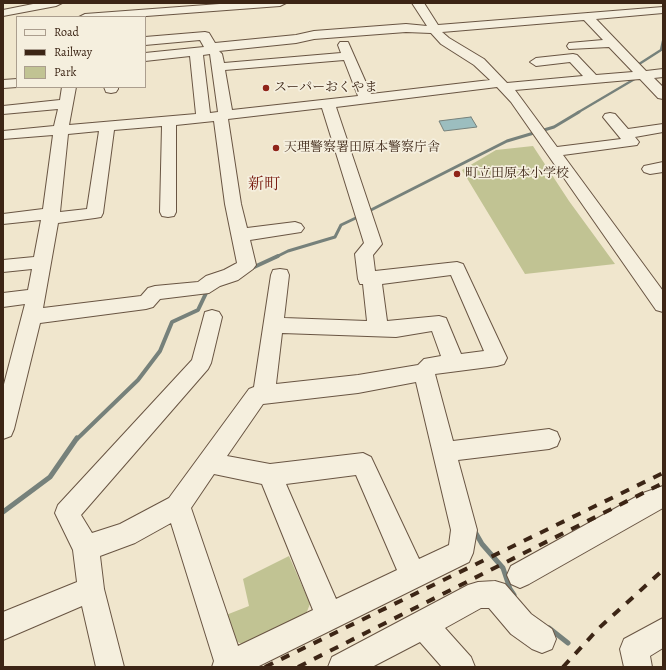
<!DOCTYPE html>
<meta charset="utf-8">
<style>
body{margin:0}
#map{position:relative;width:666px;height:670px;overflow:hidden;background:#f0e6cd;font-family:Alegreya,serif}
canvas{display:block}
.frame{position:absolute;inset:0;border:4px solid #3c2515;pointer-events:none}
.legend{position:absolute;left:16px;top:16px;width:130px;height:72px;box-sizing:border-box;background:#f5efde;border:1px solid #ab9e8e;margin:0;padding:5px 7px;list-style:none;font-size:12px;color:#3c2515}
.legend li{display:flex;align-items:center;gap:8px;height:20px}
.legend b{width:20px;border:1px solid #ab9e8e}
</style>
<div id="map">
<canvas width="666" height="670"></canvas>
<div class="frame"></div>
<ul class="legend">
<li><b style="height:5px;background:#f5efde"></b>Road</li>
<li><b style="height:5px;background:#3c2515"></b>Railway</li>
<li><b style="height:11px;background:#c1c393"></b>Park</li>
</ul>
</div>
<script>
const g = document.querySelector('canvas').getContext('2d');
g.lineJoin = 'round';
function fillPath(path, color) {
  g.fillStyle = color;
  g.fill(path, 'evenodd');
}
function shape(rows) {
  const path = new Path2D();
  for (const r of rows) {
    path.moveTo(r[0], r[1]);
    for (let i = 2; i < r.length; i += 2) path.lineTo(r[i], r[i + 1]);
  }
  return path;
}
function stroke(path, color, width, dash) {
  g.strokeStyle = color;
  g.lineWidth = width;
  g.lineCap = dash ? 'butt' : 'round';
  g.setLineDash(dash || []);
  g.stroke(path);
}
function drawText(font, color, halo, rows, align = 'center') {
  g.font = font + ' Alegreya,"Noto Serif JP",serif';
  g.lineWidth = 3.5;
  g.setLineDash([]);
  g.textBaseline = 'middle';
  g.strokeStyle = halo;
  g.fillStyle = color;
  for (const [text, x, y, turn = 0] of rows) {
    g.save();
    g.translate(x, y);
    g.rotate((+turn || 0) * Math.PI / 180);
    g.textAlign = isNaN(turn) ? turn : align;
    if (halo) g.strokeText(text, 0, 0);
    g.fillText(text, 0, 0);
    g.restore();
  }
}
const green = shape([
 [533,146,569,201,615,264,525,274,462,170,496,150],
 [289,556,310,604,304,619,245,646,234,640,226,615,249,606,243,579]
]);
const water = shape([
 [471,117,477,127,444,131,439,121,471,117]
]);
const streamFar3 = shape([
 [636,66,661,50,663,41],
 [577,113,638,77]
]);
const streamFar2 = shape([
 [367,212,507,141,554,127,579,112],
 [276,257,288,251,335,237,341,225,360,216]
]);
const streamFar1 = shape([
 [252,268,278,256],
 [77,439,138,380,160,351,172,322,198,310,208,289]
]);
const stream = shape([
 [3,512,50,477,77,438],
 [474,530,482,544,503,568,510,589,514,595],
 [549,628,568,643]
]);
const minor = shape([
 [38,3,62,3,56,6,3,16,3,10,38,3],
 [233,3,286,3,280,6,133,17,79,17,85,14,233,3],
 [412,3,424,3,438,25,663,7,663,13,596,19,646,71,663,69,663,77,654,78,663,87,663,99,658,98,640,79,515,90,557,147,621,139,603,117,605,114,610,113,615,114,628,129,663,124,663,132,635,137,639,142,637,145,563,155,663,291,663,312,656,310,511,102,497,87,336,107,382,244,373,255,375,271,457,262,463,264,507,358,504,364,497,366,435,374,453,441,549,429,557,432,560,439,557,446,549,449,458,460,477,530,473,553,469,562,257,667,212,667,214,661,171,523,135,543,100,556,104,589,124,667,96,667,82,606,3,640,3,612,77,582,73,550,55,513,58,505,192,360,205,312,212,310,219,312,222,317,211,363,208,369,81,515,92,533,120,524,169,498,249,389,254,387,271,275,273,270,280,269,287,270,289,275,284,318,367,321,363,284,360,284,358,279,355,254,364,243,322,108,228,119,241,204,247,228,295,222,301,224,304,228,301,232,250,240,256,265,253,269,238,280,220,286,209,293,160,299,153,307,146,309,40,323,14,429,11,436,3,439,3,388,25,304,3,307,3,293,28,290,32,269,3,272,3,260,34,257,41,220,3,224,3,214,43,209,53,135,3,139,3,131,54,126,58,109,3,114,3,106,60,100,62,87,76,87,69,125,196,114,190,56,145,61,145,53,204,47,200,40,145,45,145,37,205,32,209,33,215,43,296,35,314,31,406,24,427,26,412,3],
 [584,20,603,40,569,43,567,46,569,49,609,47,633,72,596,75,577,55,573,54,536,58,530,62,536,66,570,62,583,76,507,83,484,59,449,38,442,32,584,20],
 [406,32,431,33,441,44,474,65,490,80,371,94,348,42,340,42,338,45,341,53,224,63,222,54,219,51,296,43,314,39,406,32],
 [210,54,218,112,210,113,203,55,210,54],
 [344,60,358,96,232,110,225,70,344,60],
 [214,121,225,204,237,263,224,270,206,276,198,282,155,286,148,288,141,296,43,308,58,223,95,218,101,217,103,213,114,130,162,126,160,212,162,216,168,217,174,216,176,212,176,125,214,121],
 [99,131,87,209,60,212,68,134,99,131],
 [451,275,484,351,461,354,446,318,439,316,387,321,382,284,451,275],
 [432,331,441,356,424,359,418,365,358,375,276,384,282,333,396,337,432,331],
 [416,382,451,530,449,545,419,559,371,457,363,453,270,464,227,456,263,404,358,393,416,382],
 [214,474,262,484,313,610,238,646,191,508,214,474],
 [356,475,397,570,336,599,286,484,356,475],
 [17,79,17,87,3,88,3,80,17,79],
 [104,87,118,87,118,89,116,92,111,93,106,92,104,87],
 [663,162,663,172,650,174,644,172,642,169,644,166,663,162],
 [663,486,663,508,529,584,520,588,511,584,507,575,511,566,643,493,663,486],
 [495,581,505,584,531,614,552,629,556,639,552,649,542,653,532,649,511,634,489,608,481,608,445,628,471,657,475,667,442,667,420,642,372,667,328,667,332,657,468,585,478,582,495,581],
 [663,618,663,648,650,656,652,667,624,667,620,649,624,639,663,618]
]);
const rail = shape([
 [265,667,663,473],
 [298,667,663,483],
 [563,667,599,628,663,570]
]);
const markers = [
 [266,88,4,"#8f2418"],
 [276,148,4,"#8f2418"],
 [457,174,4,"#8f2418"]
];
const farPoinames = [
 ["スーパーおくやま",274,88],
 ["天理警察署田原本警察庁舎",284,148],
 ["町立田原本小学校",465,174]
];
const neighbourhoodNames = [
 ["新町",264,185]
];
fillPath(green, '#c1c393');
fillPath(water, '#9cbebf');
stroke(water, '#76817b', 1);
stroke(streamFar3, '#76817b', 2.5);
stroke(streamFar2, '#76817b', 3);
stroke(streamFar1, '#76817b', 4);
stroke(stream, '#76817b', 5);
stroke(minor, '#695543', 2);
fillPath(minor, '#f5efde');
stroke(rail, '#3c2515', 4, [9, 9]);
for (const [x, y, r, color] of markers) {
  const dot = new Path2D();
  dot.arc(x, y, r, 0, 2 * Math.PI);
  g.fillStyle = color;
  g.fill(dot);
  stroke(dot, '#f5efde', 1.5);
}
drawText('13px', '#3c2515', '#f5efde', farPoinames, 'left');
drawText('16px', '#7a1f14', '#f5efde', neighbourhoodNames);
</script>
